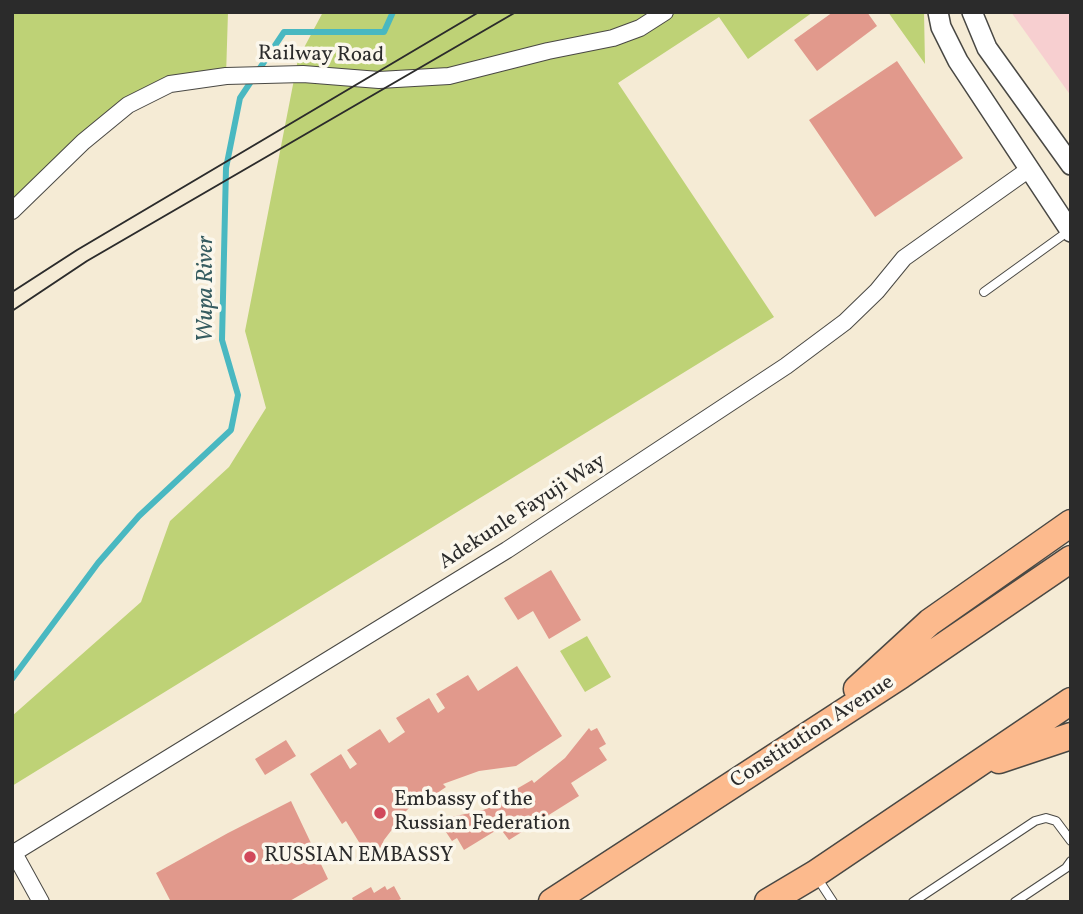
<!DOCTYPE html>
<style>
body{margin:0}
#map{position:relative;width:1083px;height:914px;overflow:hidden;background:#f5ebd5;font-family:Vollkorn,serif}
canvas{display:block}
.frame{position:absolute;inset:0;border:14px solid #2b2b2b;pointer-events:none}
</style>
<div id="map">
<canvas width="1083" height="914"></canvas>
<div class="frame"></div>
</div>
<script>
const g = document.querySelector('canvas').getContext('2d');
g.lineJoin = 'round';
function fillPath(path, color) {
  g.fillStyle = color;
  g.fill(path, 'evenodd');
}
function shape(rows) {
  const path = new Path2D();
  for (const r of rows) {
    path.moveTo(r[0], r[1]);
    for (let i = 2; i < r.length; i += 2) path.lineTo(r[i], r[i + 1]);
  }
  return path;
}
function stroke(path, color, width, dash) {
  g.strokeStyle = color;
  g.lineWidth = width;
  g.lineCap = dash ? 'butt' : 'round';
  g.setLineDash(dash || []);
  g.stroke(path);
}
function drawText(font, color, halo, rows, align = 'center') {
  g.font = font + ' Vollkorn,serif';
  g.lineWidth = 7;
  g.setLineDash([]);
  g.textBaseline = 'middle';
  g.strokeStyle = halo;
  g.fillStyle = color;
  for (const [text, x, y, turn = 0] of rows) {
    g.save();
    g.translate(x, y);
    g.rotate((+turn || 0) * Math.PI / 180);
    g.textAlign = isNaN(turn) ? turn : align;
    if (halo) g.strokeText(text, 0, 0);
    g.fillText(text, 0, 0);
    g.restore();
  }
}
const built = shape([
 [1011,12,1071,12,1071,96]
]);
const green = shape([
 [12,12,228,12,226,76,147,94,12,211],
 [323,12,813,12,748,59,719,17,618,83,774,317,12,786,12,716,141,602,170,521,229,467,266,408,245,331,298,59],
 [888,12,924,12,925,64],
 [587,636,611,677,585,692,560,651]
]);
const stream = shape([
 [12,679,98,563,139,516,231,430,238,395,222,340,226,168,240,98,284,32,384,32,393,12]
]);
const building = shape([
 [833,12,867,12,877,26,817,71,794,40],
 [897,61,963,158,875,217,809,120],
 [551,570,581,620,549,639,533,611,518,620,504,598],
 [517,666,562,736,516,766,479,771,443,784,446,787,424,802,421,798,407,810,384,840,377,855,370,860,346,821,342,824,310,774,341,754,350,769,357,764,347,750,380,729,389,743,405,732,396,718,429,698,438,713,445,708,436,694,468,675,478,691],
 [589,728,591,731,597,728,606,744,599,748,607,760,571,783,579,796,509,840,500,828,464,850,457,838,452,841,442,826,450,822,447,818,483,810,500,804,516,794,513,791,532,780,534,783,565,758],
 [286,740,296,756,265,775,255,759],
 [291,801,328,879,288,902,171,902,156,873,228,833],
 [385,886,387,890,394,886,401,899,395,902,354,902,352,898,371,887,374,893]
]);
const service = shape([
 [984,292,1070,230],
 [816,876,833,902],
 [913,902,1035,821,1046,818,1056,821,1071,841],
 [1015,902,1066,868,1071,861]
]);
const minor = shape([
 [12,211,83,142,128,105,170,84,226,76,303,74,379,80,449,76,548,51,613,38,640,28,665,12],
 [14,853,41,902],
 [12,854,507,550,786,366,845,322,877,291,904,258,1028,170]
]);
const tertiary = shape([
 [938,12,941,27,958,61,1071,232],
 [972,12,987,48,1071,165]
]);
const primary = shape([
 [857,689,930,622,1071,523],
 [999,760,1071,736],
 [552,902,901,675,1071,559],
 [768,902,815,874,1071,701]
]);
const tram = shape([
 [12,292,77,250,479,12],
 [12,311,87,261,516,12]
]);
const markers = [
 [380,813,7,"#d1495b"],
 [250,857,7,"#d1495b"]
];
const streetNames = [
 ["Railway Road",321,56,1],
 ["Adekunle Fayuji Way",523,513,-33],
 ["Constitution Avenue",813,733,-33]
];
const poiNames = [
 ["Embassy of the",394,801],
 ["Russian Federation",394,825],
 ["RUSSIAN EMBASSY",264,857]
];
const waterNames = [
 ["Wupa River",208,289,-90]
];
fillPath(built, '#f7cfd0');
fillPath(green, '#bed276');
stroke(stream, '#49b8c1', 6);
fillPath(building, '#e1998c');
stroke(service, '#494844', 10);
stroke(minor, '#494844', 18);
stroke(tertiary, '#494844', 22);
stroke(primary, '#494844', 29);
stroke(service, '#fff', 8);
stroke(minor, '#fff', 16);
stroke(tertiary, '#fff', 19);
stroke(primary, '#fcba8d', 26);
stroke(tram, '#2b2b2b', 2);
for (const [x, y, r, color] of markers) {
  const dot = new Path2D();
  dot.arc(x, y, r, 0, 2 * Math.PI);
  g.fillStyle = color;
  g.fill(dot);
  stroke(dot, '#fbf7ec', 2.5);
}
drawText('21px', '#2b2b2b', '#fbf7ec', streetNames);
drawText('21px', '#2b2b2b', '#fbf7ec', poiNames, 'left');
drawText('italic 23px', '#365c60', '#fbf7ec', waterNames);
</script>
